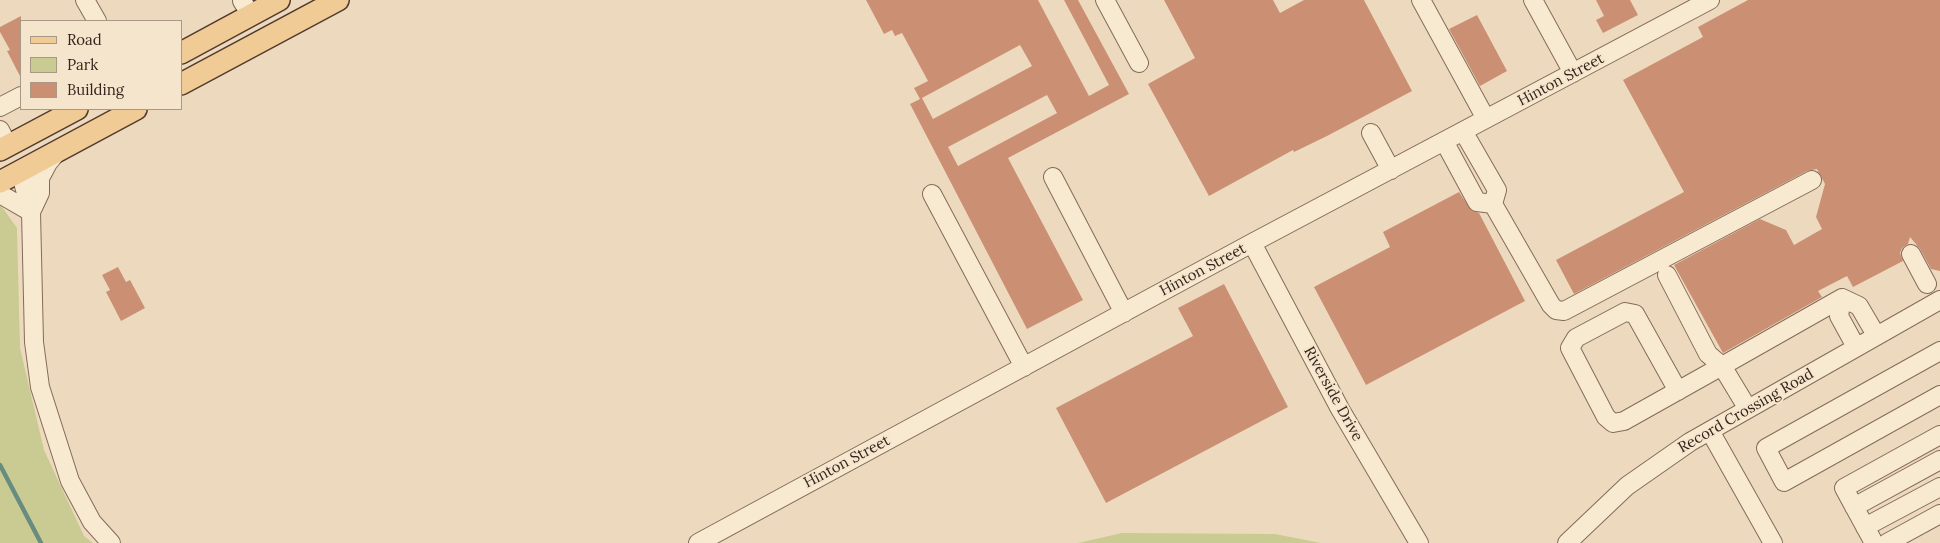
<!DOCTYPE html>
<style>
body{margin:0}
#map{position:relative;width:1940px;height:543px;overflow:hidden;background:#eddabe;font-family:Lora,serif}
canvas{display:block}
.legend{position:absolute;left:20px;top:20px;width:162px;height:90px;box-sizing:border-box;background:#f5e5cd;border:1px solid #a89886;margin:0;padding:6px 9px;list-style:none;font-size:15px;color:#34251c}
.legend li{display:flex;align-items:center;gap:10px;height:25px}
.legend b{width:25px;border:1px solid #a89886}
</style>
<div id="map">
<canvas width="1940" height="543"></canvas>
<ul class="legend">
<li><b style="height:6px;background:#f1cb95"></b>Road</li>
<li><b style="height:14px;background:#c9cb92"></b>Park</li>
<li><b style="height:14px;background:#cb9074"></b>Building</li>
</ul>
</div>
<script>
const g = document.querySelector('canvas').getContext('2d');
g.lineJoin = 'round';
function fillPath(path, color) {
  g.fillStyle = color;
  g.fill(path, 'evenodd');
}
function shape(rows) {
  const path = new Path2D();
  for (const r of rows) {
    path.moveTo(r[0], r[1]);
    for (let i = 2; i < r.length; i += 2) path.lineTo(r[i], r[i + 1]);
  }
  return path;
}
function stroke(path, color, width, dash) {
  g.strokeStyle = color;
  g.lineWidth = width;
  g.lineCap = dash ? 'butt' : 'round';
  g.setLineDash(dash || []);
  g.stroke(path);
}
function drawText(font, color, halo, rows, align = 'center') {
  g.font = font + ' Lora,serif';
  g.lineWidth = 4;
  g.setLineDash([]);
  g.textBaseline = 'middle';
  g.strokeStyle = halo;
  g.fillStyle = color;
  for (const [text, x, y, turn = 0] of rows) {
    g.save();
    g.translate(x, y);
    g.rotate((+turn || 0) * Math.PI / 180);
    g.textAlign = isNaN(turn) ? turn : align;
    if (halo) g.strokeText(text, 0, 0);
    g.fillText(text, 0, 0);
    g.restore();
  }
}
const green = shape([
 [0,204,17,228,20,348,44,450,84,536,93,543,0,543],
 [1122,533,1275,534,1321,543,1078,543]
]);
const stream = shape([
 [0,465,41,543]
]);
const building = shape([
 [866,0,1038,0,1089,96,1109,85,1064,0,1078,0,1129,94,1008,158,1083,300,1027,329,910,104,920,99,914,88,928,81,902,33,895,36,892,30,884,34],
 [1020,45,1032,66,933,119,922,98],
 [1047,95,1057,113,958,166,948,147],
 [1164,0,1273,0,1280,13,1304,0,1364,0,1412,91,1327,136,1294,152,1293,150,1209,196,1148,84,1195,58],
 [1596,0,1630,0,1638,15,1603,33,1596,20,1604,16],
 [1748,0,1940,0,1940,271,1931,269,1920,249,1910,237,1908,244,1902,248,1900,253,1903,261,1853,287,1847,276,1818,291,1822,297,1723,353,1674,265,1760,219,1786,230,1794,245,1822,229,1816,217,1825,184,1817,169,1807,171,1574,294,1556,260,1684,192,1623,80,1703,37,1698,27],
 [1477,15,1507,71,1480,86,1449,29],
 [21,16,21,78,7,51,10,50,0,32,0,27],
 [1459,192,1471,210,1479,213,1525,301,1366,385,1314,287,1390,247,1383,232],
 [118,267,126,282,130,280,145,308,121,321,106,292,110,290,102,275],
 [1224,284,1288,407,1106,503,1056,408,1193,336,1178,308]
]);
const minor = shape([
 [85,0,97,21],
 [1105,0,1139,63],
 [1421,0,1486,119],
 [1533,0,1573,73],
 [242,1,251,15],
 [0,107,21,96],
 [0,130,8,146],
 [1371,133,1391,170],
 [1444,141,1477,202,1493,204,1497,190,1463,131],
 [20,171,31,212,34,342,40,387,70,481,92,522,111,543],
 [1053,177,1124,313],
 [0,194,31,212],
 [932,194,1024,367],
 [1493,204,1551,305,1556,310,1564,311,1812,180],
 [31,212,40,193,40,178,48,163,57,152],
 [1252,243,1340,409,1419,543],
 [1911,254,1927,284],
 [1667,275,1708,354,1722,366,1748,409],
 [1856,347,1839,316,1842,298,1859,306,1876,335],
 [1940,351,1766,448,1784,482,1940,395],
 [1678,391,1635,314,1625,312,1576,338,1570,348,1606,417,1613,423,1624,421,1722,366,1842,298],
 [1710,431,1773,543],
 [1854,507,1940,460],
 [1865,527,1940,487],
 [698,543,1252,243,1710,0],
 [1567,543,1627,486,1690,442,1940,300],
 [1874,543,1844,488,1940,435],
 [1887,543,1940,514]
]);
const major = shape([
 [181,53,279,0],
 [181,84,338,0],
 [0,150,77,109],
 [0,182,136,109]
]);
const streetNames = [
 ["Hinton Street",1561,80,-28],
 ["Hinton Street",1203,270,-28],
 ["Riverside Drive",1333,394,61],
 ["Record Crossing Road",1746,411,-30],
 ["Hinton Street",847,462,-28]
];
fillPath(green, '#c9cb92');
stroke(stream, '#698c80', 4.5);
fillPath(building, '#cb9074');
stroke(minor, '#856b57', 20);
stroke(major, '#523a2c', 24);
stroke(minor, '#f8e9d1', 18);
stroke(major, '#f1cb95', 21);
drawText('15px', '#34251c', '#f5e5cd', streetNames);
</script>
